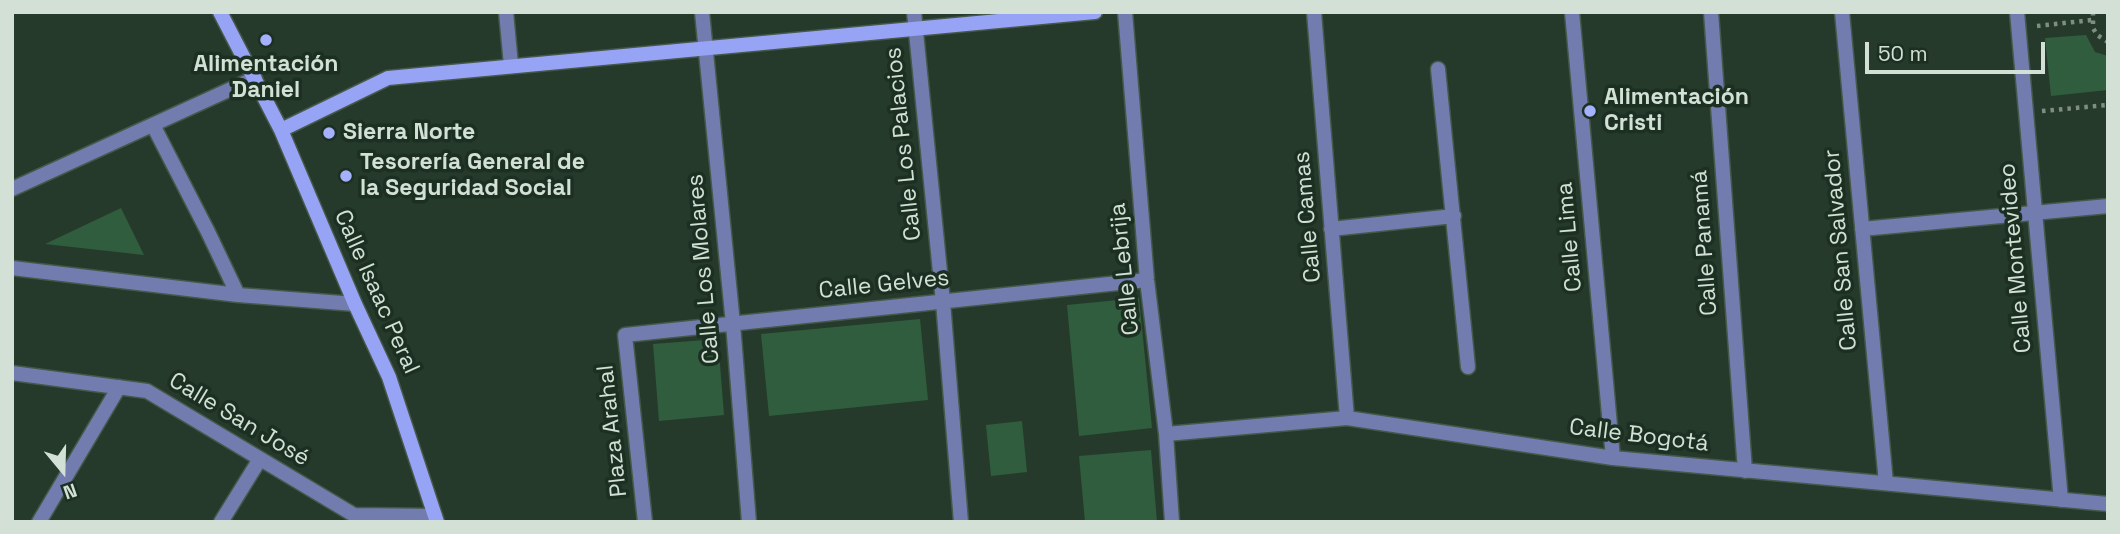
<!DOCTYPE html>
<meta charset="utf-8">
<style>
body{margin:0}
#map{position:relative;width:2120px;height:534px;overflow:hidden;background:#263a2b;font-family:"Space Grotesk",sans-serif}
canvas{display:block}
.frame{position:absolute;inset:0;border:14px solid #d3e0d6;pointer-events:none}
.north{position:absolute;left:28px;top:436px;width:70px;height:70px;-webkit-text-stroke:5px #1c3022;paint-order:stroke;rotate:161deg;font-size:19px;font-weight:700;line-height:28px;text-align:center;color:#d3e0d6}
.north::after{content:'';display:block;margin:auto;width:24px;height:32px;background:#d3e0d6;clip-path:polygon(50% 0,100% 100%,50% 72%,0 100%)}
.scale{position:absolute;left:1865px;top:42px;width:180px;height:32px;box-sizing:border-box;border:4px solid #d3e0d6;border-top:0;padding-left:9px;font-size:21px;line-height:24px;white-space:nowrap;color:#d3e0d6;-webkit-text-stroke:5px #1c3022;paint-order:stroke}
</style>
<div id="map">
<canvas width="2120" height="534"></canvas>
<div class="frame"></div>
<div class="north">N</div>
<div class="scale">50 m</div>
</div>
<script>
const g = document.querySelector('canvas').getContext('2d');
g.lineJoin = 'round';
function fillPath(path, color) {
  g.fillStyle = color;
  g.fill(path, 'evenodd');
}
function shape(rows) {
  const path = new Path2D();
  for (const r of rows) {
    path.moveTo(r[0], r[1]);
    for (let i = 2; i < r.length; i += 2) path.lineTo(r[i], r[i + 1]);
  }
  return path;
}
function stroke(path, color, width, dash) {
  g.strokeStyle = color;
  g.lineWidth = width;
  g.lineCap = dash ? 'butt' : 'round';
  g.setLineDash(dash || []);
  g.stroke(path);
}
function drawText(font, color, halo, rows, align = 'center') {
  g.font = font + ' "Space Grotesk",sans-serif';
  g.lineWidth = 7;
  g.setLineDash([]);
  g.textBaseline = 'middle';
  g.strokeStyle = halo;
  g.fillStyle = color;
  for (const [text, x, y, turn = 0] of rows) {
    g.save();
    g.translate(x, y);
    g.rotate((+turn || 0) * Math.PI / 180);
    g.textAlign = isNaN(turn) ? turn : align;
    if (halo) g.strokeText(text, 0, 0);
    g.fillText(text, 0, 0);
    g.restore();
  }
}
const green = shape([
 [2086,35,2095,52,2108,56,2108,90,2051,96,2045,38],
 [121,208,144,255,45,244],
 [1139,298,1152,428,1079,436,1067,305],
 [920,319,928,400,769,416,761,334],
 [718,339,724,415,659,421,653,344],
 [1022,421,1027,472,991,476,986,425],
 [1151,450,1157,522,1085,522,1079,456]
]);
const path = shape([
 [2093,12,2093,28,2097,35,2108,42],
 [2037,26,2092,20],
 [2042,111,2108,105]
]);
const street = shape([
 [506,12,511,65],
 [702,12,733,324,749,522],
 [914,12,943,302,961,522],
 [1125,12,1147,280,1166,434,1172,522],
 [1314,12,1347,418],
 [1572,12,1613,458],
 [1711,12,1745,471],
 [1842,12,1886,483],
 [2017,12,2061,500],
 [1438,69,1468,367],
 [153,125,208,232,238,295],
 [12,189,255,78],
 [1331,229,1454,216],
 [1862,229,2108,206],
 [12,268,238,295,355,304],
 [12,373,147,391,354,515,435,516],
 [1166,434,1347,418,1613,458,2108,504],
 [39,522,119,387],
 [221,522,260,459],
 [645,522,625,335,1147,280]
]);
const secondary = shape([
 [220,12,281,130,355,304,389,377,437,522],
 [281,130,388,78,1095,12]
]);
const markers = [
 [266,40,7,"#a5b1fc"],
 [1590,111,7,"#a5b1fc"],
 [329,133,7,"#a5b1fc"],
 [346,176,7,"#a5b1fc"]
];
const poiNames = [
 ["Alimentación",266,65,"center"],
 ["Daniel",266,91,"center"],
 ["Alimentación",1604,98],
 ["Cristi",1604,124],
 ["Sierra Norte",343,133],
 ["Tesorería General de",360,163],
 ["la Seguridad Social",360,189]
];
const streetNames = [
 ["Calle Los Palacios",904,144,-96],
 ["Calle Camas",1308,217,-95],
 ["Calle Lima",1570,237,-95],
 ["Calle Panamá",1705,243,-94],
 ["Calle San Salvador",1841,250,-95],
 ["Calle Montevideo",2016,258,-95],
 ["Calle Los Molares",704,269,-95],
 ["Calle Lebrija",1125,269,-96],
 ["Calle Gelves",884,285,-6],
 ["Calle Isaac Peral",376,292,66],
 ["Calle San José",239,420,31],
 ["Plaza Arahal",613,431,-96],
 ["Calle Bogotá",1639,436,7]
];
fillPath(green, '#305d3e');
stroke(street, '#45584a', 17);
stroke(secondary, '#45584a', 17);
stroke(path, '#7e8e82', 4.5, [3.5, 5]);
stroke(street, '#737caf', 14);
stroke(secondary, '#97a3f4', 14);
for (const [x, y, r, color] of markers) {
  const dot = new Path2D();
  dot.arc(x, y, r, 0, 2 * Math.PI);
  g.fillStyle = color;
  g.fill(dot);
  stroke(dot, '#1c3022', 2.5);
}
drawText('bold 23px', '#d3e0d6', '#1c3022', poiNames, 'left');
drawText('23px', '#d3e0d6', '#1c3022', streetNames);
</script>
